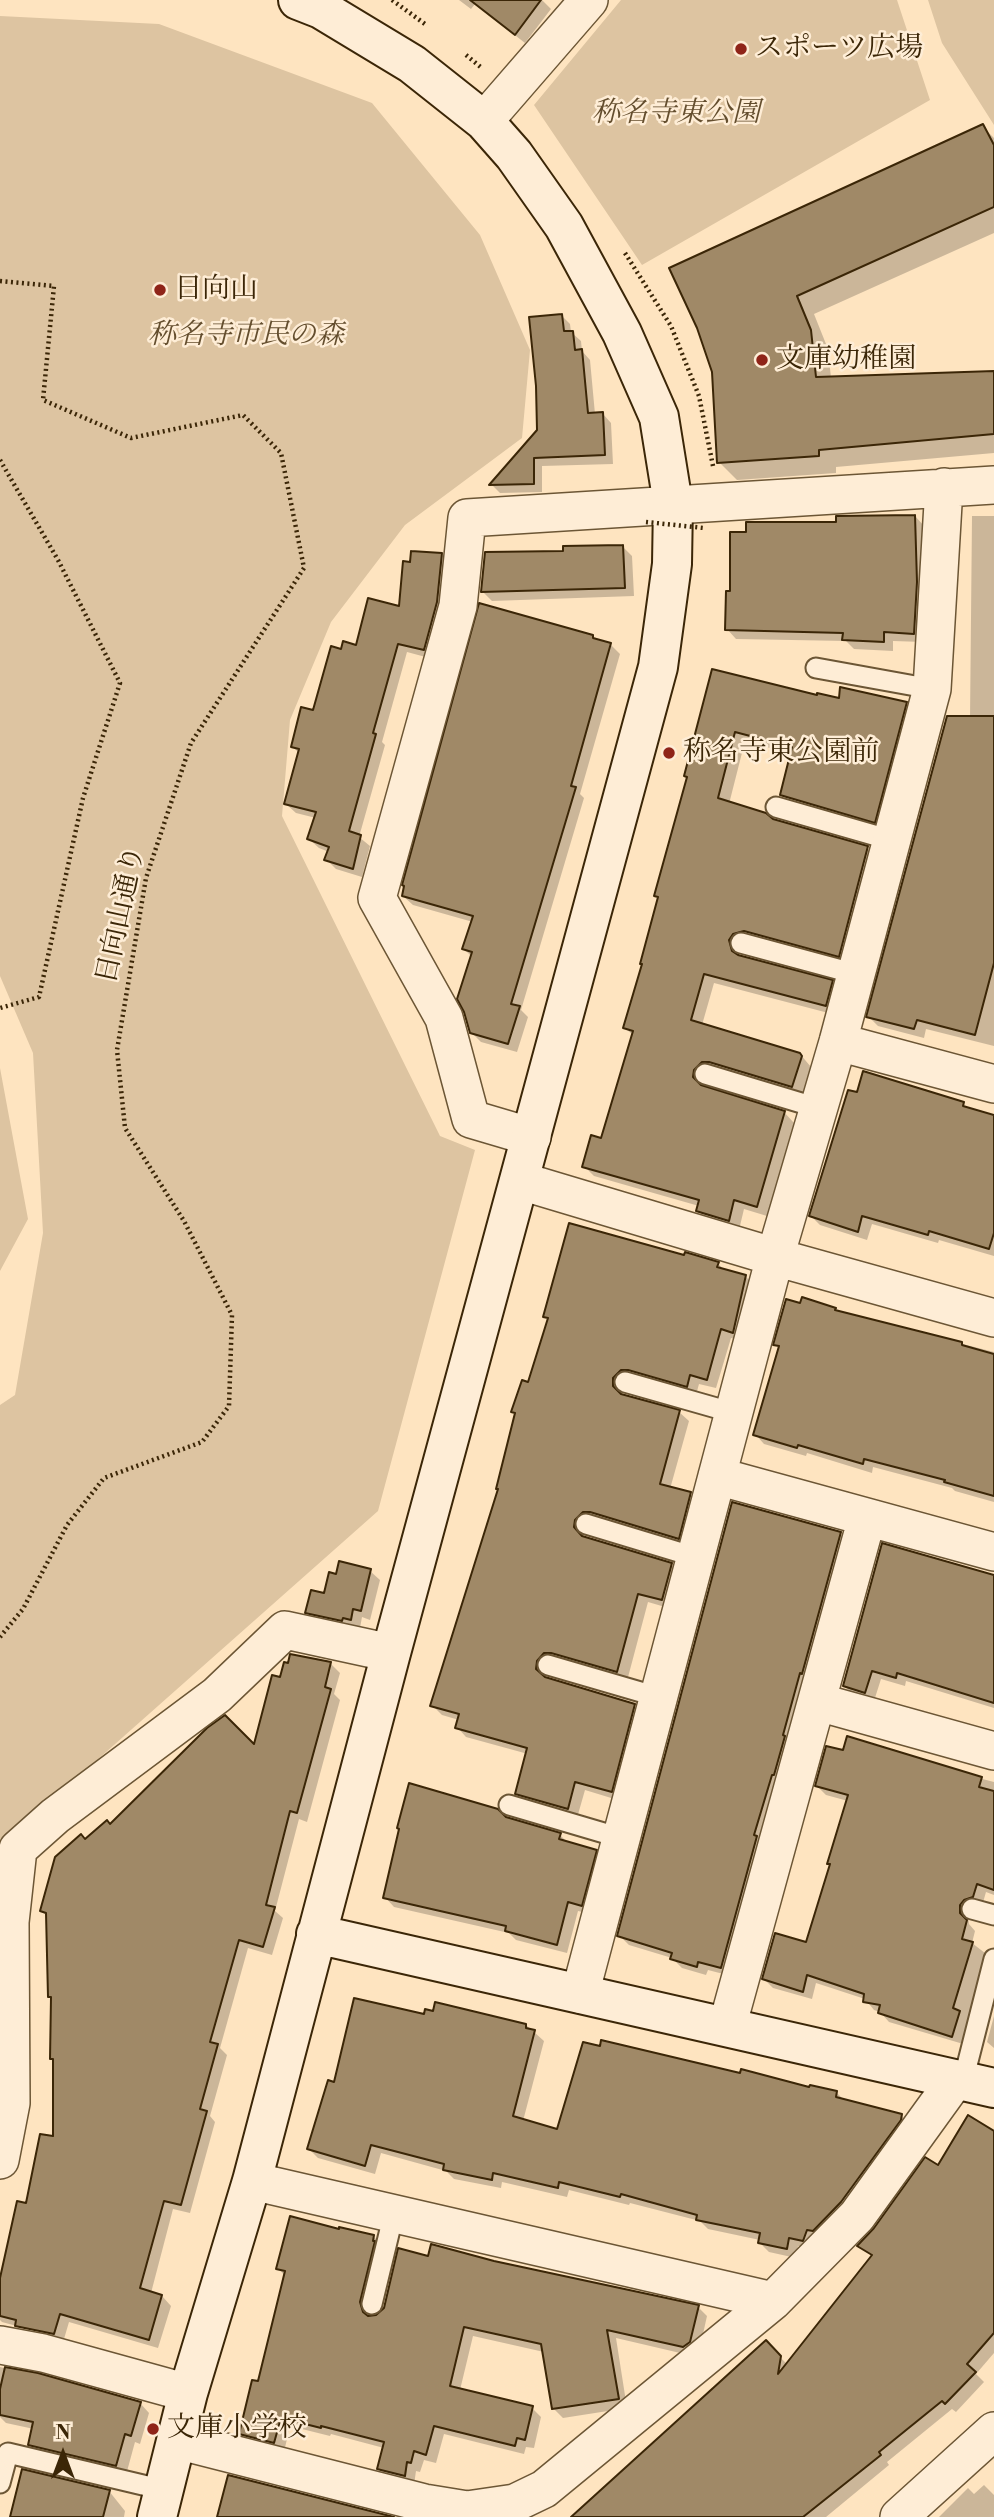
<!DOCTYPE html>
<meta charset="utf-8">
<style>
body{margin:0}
#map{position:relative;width:994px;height:2517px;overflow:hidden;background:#fee4c0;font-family:"Libre Bodoni",serif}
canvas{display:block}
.north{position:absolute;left:28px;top:2419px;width:70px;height:70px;-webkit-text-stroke:5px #feedd6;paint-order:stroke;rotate:0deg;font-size:19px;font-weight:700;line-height:28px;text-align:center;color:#3b2607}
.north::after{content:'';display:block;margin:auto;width:24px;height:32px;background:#3b2607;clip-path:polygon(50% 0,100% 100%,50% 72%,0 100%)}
</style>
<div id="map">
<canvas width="994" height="2517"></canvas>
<div class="north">N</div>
</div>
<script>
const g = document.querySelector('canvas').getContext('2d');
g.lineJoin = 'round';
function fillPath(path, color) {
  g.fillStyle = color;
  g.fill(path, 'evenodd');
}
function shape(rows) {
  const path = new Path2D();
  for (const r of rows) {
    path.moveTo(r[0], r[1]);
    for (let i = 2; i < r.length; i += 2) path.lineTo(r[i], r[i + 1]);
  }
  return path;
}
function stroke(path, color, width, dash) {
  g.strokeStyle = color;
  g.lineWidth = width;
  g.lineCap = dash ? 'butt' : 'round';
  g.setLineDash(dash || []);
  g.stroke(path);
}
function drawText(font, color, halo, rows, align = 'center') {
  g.font = font + ' "Libre Bodoni","Noto Serif JP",serif';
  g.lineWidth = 5;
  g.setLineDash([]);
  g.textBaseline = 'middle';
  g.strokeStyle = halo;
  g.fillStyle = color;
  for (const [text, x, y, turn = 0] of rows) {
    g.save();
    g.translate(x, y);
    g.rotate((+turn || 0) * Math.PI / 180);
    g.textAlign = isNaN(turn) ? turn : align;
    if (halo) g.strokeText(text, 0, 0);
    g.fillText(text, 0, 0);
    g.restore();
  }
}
const green = shape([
 [621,0,897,0,930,100,642,265,534,105],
 [928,0,994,0,994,125,942,43],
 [0,16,159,24,372,103,480,235,530,350,522,438,405,525,331,622,290,720,282,816,440,1136,475,1150,378,1511,0,1846,0,1405,15,1395,43,1233,33,1053,0,976],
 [0,1068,28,1219,0,1271]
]);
const shadow = shape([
 [459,0,542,0,551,9,525,43,475,4,471,9],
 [982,126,994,138,994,233,814,314,828,349,831,378,994,373,994,453,836,467,836,473,737,480,719,462,714,371],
 [562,316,570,324,571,332,581,341,582,351,590,360,595,414,603,414,611,423,613,464,542,466,542,492,500,493,492,485,538,431],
 [915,516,924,526,923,642,893,641,893,651,854,649,846,641,736,639,727,629,732,592],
 [972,516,994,516,994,1046,926,1029,924,1038,878,1026,868,1016,970,718],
 [623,547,632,556,634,596,492,601,482,591,565,553],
 [442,555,451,564,433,659,407,652,382,742,385,745,359,837,370,846,362,877,336,869,326,859,329,852,319,848,309,839,316,818,296,813,286,804,299,753,293,747,314,712,342,651,357,647,401,609],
 [592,636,597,641,611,645,620,654,580,794,584,798,521,1010,528,1017,517,1052,481,1042,471,1032,472,957,464,949,473,922,413,905,403,896],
 [713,671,818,697,906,703,916,713,885,832,792,805,782,795,792,754,745,741,729,804,772,820,867,848,878,858,849,966,738,951,740,957,832,982,842,992,836,1015,714,983,702,1025,800,1054,811,1067,802,1096,703,1080,703,1088,784,1112,794,1123,767,1216,744,1209,739,1230,708,1221,698,1211,699,1206,594,1176,584,1166,602,1140,634,1036,625,1028,659,899,656,896,689,778],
 [963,1103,969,1110,994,1117,994,1256,939,1240,938,1243,872,1224,867,1240,820,1225,811,1216],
 [685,1257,718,1264,726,1271,746,1277,755,1286,742,1341,731,1338,716,1388,699,1384,696,1395,622,1388,622,1396,679,1412,689,1421,670,1489,690,1494,700,1503,688,1548,583,1531,584,1538,671,1564,681,1574,672,1609,648,1602,627,1681,545,1672,546,1679,634,1706,643,1715,621,1801,585,1790,577,1818,526,1803,517,1793,528,1754,466,1737,457,1727,459,1720,442,1715,432,1705,499,1490,517,1415,513,1412,530,1384,549,1320,545,1316],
 [835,1309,838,1312,994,1352,994,1502,955,1491,952,1488,873,1467,872,1473,807,1453,806,1456,764,1444,755,1434,780,1349,775,1344],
 [840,1533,850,1543,731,1976,708,1970,706,1975,682,1968,672,1958,629,1945,619,1935],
 [370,1571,380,1580,370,1620,362,1617,360,1628,316,1622,307,1612,325,1595],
 [994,1577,994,1708,906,1681,905,1686,881,1679,874,1701,854,1695,844,1686],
 [330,1663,340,1673,334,1694,340,1700,307,1822,299,1819,275,1911,283,1918,272,1955,248,1948,220,2048,227,2055,210,2116,215,2122,190,2213,173,2209,151,2293,162,2296,171,2306,158,2348,69,2322,64,2339,2,2322,0,2320,0,2281,27,2205,55,2139,55,2062,52,2058,52,1999,50,1997,48,1917,42,1911,85,1841,255,1747,281,1679],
 [940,1768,994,1782,994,1895,986,1892,982,1906,968,1916,969,1924,975,1931,972,1943,994,1960,970,2046,889,2022,880,2012,874,2010,865,1999,816,1983,812,1999,773,1988,764,1979,807,1944,832,1865,848,1801,826,1795,817,1786],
 [505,1818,560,1835,568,1843,596,1851,605,1861,591,1914,578,1911,567,1953,516,1940,509,1933,394,1907,385,1897],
 [425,2016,526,2025,534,2032,544,2041,523,2121,558,2131,810,2089,836,2092,845,2101,901,2116,911,2125,812,2249,798,2246,796,2258,769,2252,760,2243,760,2240,708,2229,700,2221,630,2203,629,2205,569,2190,567,2197,502,2182,501,2188,454,2179,446,2171,381,2153,375,2174,318,2158,309,2149,335,2084],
 [994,2016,994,2048,987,2042],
 [994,2133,994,2353,976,2374,984,2382,956,2412,952,2409,887,2462,889,2465,826,2517,574,2517,765,2343,787,2364,873,2257,860,2246,939,2167],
 [340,2231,373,2236,383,2246,369,2312,370,2318,382,2314,429,2258,494,2263,698,2307,707,2316,699,2352,693,2356,616,2338,627,2408,563,2418,554,2409,544,2352,473,2336,460,2390,532,2408,541,2417,534,2448,526,2447,524,2454,444,2434,436,2463,424,2460,420,2472,416,2471,414,2485,388,2478,379,2469,384,2448,331,2434,330,2436,290,2426,284,2452,250,2443,241,2434,259,2383,285,2276,278,2268],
 [0,2367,140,2403,149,2413,140,2444,135,2442,126,2475,39,2454,30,2445,34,2429,6,2423,0,2417],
 [984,2485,994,2495,994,2517,939,2517,968,2488,974,2494],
 [109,2491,125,2511,124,2517,12,2517]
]);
const building = shape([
 [470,0,541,0,515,35,470,0],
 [983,124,994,145,994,207,797,296,811,330,816,377,994,371,994,434,819,450,819,456,717,463,712,372,697,328,669,268,983,124],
 [562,314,564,331,573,331,575,350,582,349,588,413,603,412,605,455,534,458,534,484,489,485,537,430,536,386,529,317,562,314],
 [915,515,917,582,914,634,884,632,884,642,842,640,843,633,725,630,726,591,730,591,730,532,746,532,746,522,836,522,836,516,915,515],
 [623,545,625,588,481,592,485,552,563,551,563,546,623,545],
 [411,551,442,553,437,602,424,650,398,644,373,733,376,734,349,831,361,835,353,869,324,860,329,847,307,839,316,812,284,804,299,749,291,747,301,707,313,710,331,646,341,649,343,641,356,645,368,598,399,606,403,561,410,562,411,551],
 [479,603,593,635,593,638,611,643,571,786,576,787,511,1004,520,1006,508,1044,470,1033,464,1012,457,999,472,952,462,949,473,916,402,896,404,886,402,885,479,603],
 [712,669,817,695,817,693,839,698,840,687,907,702,875,823,780,795,792,747,735,732,718,798,766,813,773,819,868,846,839,957,744,931,733,934,729,940,732,951,738,955,833,980,826,1006,704,974,691,1020,800,1053,802,1056,792,1087,709,1062,702,1062,694,1070,693,1077,701,1085,785,1111,757,1207,734,1200,729,1221,696,1211,699,1200,582,1167,591,1135,601,1138,633,1031,623,1028,642,964,640,964,658,897,654,896,687,777,684,776,712,669],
 [947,716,994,716,994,963,975,1035,917,1020,914,1029,866,1017,947,716],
 [863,1071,964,1102,963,1106,994,1115,994,1233,989,1249,929,1231,928,1235,862,1216,858,1232,809,1216,848,1090,857,1092,863,1071],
 [569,1223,684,1255,685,1252,719,1262,717,1267,746,1275,733,1333,721,1329,707,1380,690,1375,687,1387,628,1370,621,1370,613,1378,613,1386,621,1394,680,1410,660,1484,691,1492,679,1539,590,1512,583,1512,575,1520,574,1527,582,1536,672,1563,662,1600,638,1594,617,1672,551,1653,544,1653,537,1661,536,1669,545,1677,635,1704,612,1792,575,1782,568,1809,515,1794,527,1748,455,1728,459,1714,430,1706,498,1489,496,1489,515,1413,511,1412,522,1380,528,1382,548,1318,543,1317,569,1223],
 [802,1297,836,1308,835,1310,962,1342,962,1345,994,1354,994,1496,944,1482,945,1480,864,1459,863,1464,798,1445,797,1448,753,1435,779,1346,773,1345,786,1299,800,1303,802,1297],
 [732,1502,841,1532,802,1674,800,1673,783,1735,785,1736,774,1775,772,1775,754,1835,757,1836,721,1968,698,1962,697,1967,670,1959,672,1953,617,1936,732,1502],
 [882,1543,994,1575,994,1703,897,1673,896,1678,872,1671,865,1693,843,1686,882,1543],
 [339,1561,371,1569,361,1611,353,1609,351,1620,343,1618,342,1621,305,1613,311,1590,324,1593,329,1572,336,1574,339,1561],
 [290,1654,331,1662,325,1687,331,1689,297,1813,290,1811,266,1905,275,1907,263,1947,239,1940,210,2042,218,2044,200,2109,207,2111,181,2205,164,2201,140,2288,162,2295,149,2340,60,2314,54,2334,15,2326,16,2320,0,2316,0,2278,17,2201,26,2203,40,2134,53,2136,53,2059,50,2059,51,1997,48,1997,46,1913,40,1911,55,1857,81,1834,85,1839,107,1820,110,1824,207,1728,225,1715,254,1744,272,1675,280,1677,284,1662,288,1663,290,1654],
 [847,1736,982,1777,979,1787,994,1791,994,1890,977,1884,973,1897,964,1900,960,1905,960,1913,967,1920,962,1939,973,1942,953,2008,960,2011,952,2037,878,2013,880,2005,863,2002,864,1994,807,1975,803,1992,762,1979,775,1933,806,1942,830,1864,827,1864,848,1795,815,1786,826,1746,843,1750,847,1736],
 [409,1783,498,1809,506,1817,561,1833,559,1839,597,1850,582,1906,568,1902,557,1945,505,1931,506,1926,383,1898,399,1829,397,1828,409,1783],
 [354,1998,424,2014,425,2009,433,2011,435,2002,526,2024,526,2028,535,2030,513,2116,557,2129,583,2042,600,2046,601,2040,740,2073,741,2069,809,2087,810,2085,837,2091,836,2097,902,2114,901,2120,841,2202,813,2231,807,2230,803,2241,789,2238,787,2249,758,2243,760,2233,696,2220,697,2215,621,2194,620,2197,559,2182,558,2188,493,2173,492,2180,443,2170,444,2164,371,2145,365,2166,307,2149,328,2080,334,2082,354,1998],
 [968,2115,994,2131,994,2333,967,2364,976,2372,945,2404,942,2401,879,2452,881,2455,803,2517,571,2517,766,2340,781,2356,778,2374,872,2255,857,2246,874,2228,925,2157,938,2165,968,2115],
 [290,2216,339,2229,339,2227,374,2235,373,2241,375,2241,360,2302,363,2312,368,2316,376,2315,384,2308,398,2248,428,2256,431,2244,494,2261,699,2305,690,2342,683,2347,607,2330,619,2399,552,2409,541,2344,464,2327,450,2386,533,2406,525,2440,517,2438,515,2446,434,2426,426,2455,414,2451,411,2463,407,2462,405,2476,377,2469,384,2442,321,2426,321,2428,281,2418,274,2443,239,2434,252,2380,258,2381,285,2271,276,2269,290,2216],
 [5,2367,38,2373,141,2402,131,2436,125,2434,116,2466,28,2445,33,2422,0,2415,0,2389,5,2367],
 [22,2469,110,2490,103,2517,10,2517,22,2469],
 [228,2475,394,2517,217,2517,228,2475]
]);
const path = shape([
 [392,0,425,24],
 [466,55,483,69],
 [625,253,671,326,699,396,713,466],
 [0,281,54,286,43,400,131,438,243,415,281,453,304,568,191,743,146,878,117,1050,125,1128,184,1221,232,1315,229,1406,202,1442,104,1478,67,1525,23,1609,0,1637],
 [0,460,58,560,120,683,83,798,39,997,0,1008]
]);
const lane = shape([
 [816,668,932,689],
 [776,807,891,840],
 [741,943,856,974],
 [705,1074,818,1108],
 [625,1382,734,1413],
 [586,1524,695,1557],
 [548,1665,658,1697],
 [509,1805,621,1838],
 [972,1909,994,1915],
 [963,2081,994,1959],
 [372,2304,394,2213],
 [0,2483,8,2453,164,2490]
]);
const street = shape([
 [484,121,589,0],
 [838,1042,994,1084],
 [532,1137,471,1119,444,1018,377,898,458,606,467,518,994,485],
 [521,1181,775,1257,838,1042,932,689,944,487],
 [717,1476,994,1552],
 [818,1702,994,1751],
 [580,1994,775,1257,994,1318],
 [727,2027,867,1518],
 [0,2160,11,2103,10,1922,18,1849,55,1816,217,1695,285,1630,391,1653],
 [252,2181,773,2301],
 [0,2345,43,2353,188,2393],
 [177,2440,424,2503,467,2510,515,2503,544,2489,773,2301,857,2216,956,2079],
 [899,2517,994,2431]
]);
const secondary = shape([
 [316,1934,994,2088],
 [157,2517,188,2393,252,2181,391,1653,658,667,672,564,673,504,659,417,622,333,564,226,514,155,484,121,412,64,321,9,298,0]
]);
const pathBridge = shape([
 [646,522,704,528]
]);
const markers = [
 [741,49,7,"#8f2418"],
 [160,290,7,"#8f2418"],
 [762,360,7,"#8f2418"],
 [669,753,7,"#8f2418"],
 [153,2429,7,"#8f2418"]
];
const poiNames = [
 ["スポーツ広場",755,49],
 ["日向山",174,290],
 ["文庫幼稚園",776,360],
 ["称名寺東公園前",683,753],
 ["文庫小学校",167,2429]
];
const parkNames = [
 ["称名寺東公園",676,114],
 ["称名寺市民の森",246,336]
];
const streetNames = [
 ["日向山通り",122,915,-78]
];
fillPath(green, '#ddc4a1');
fillPath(shadow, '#0003');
fillPath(building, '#a08967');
stroke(building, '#3b2607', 2);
stroke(lane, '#6c5635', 23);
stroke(street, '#6c5635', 40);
stroke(secondary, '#3b2607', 42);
stroke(path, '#3b2607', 4.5, [2, 3.5]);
stroke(lane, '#feedd6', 19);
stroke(street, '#feedd6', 37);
stroke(secondary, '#feedd6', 38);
stroke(pathBridge, '#3b2607', 4.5, [2, 3.5]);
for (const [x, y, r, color] of markers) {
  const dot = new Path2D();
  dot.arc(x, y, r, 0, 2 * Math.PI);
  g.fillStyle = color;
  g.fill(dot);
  stroke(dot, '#feedd6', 2.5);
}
drawText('28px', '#3b2607', '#feedd6', poiNames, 'left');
drawText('italic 28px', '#644e2e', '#feedd6', parkNames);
drawText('28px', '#3b2607', '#feedd6', streetNames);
</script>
